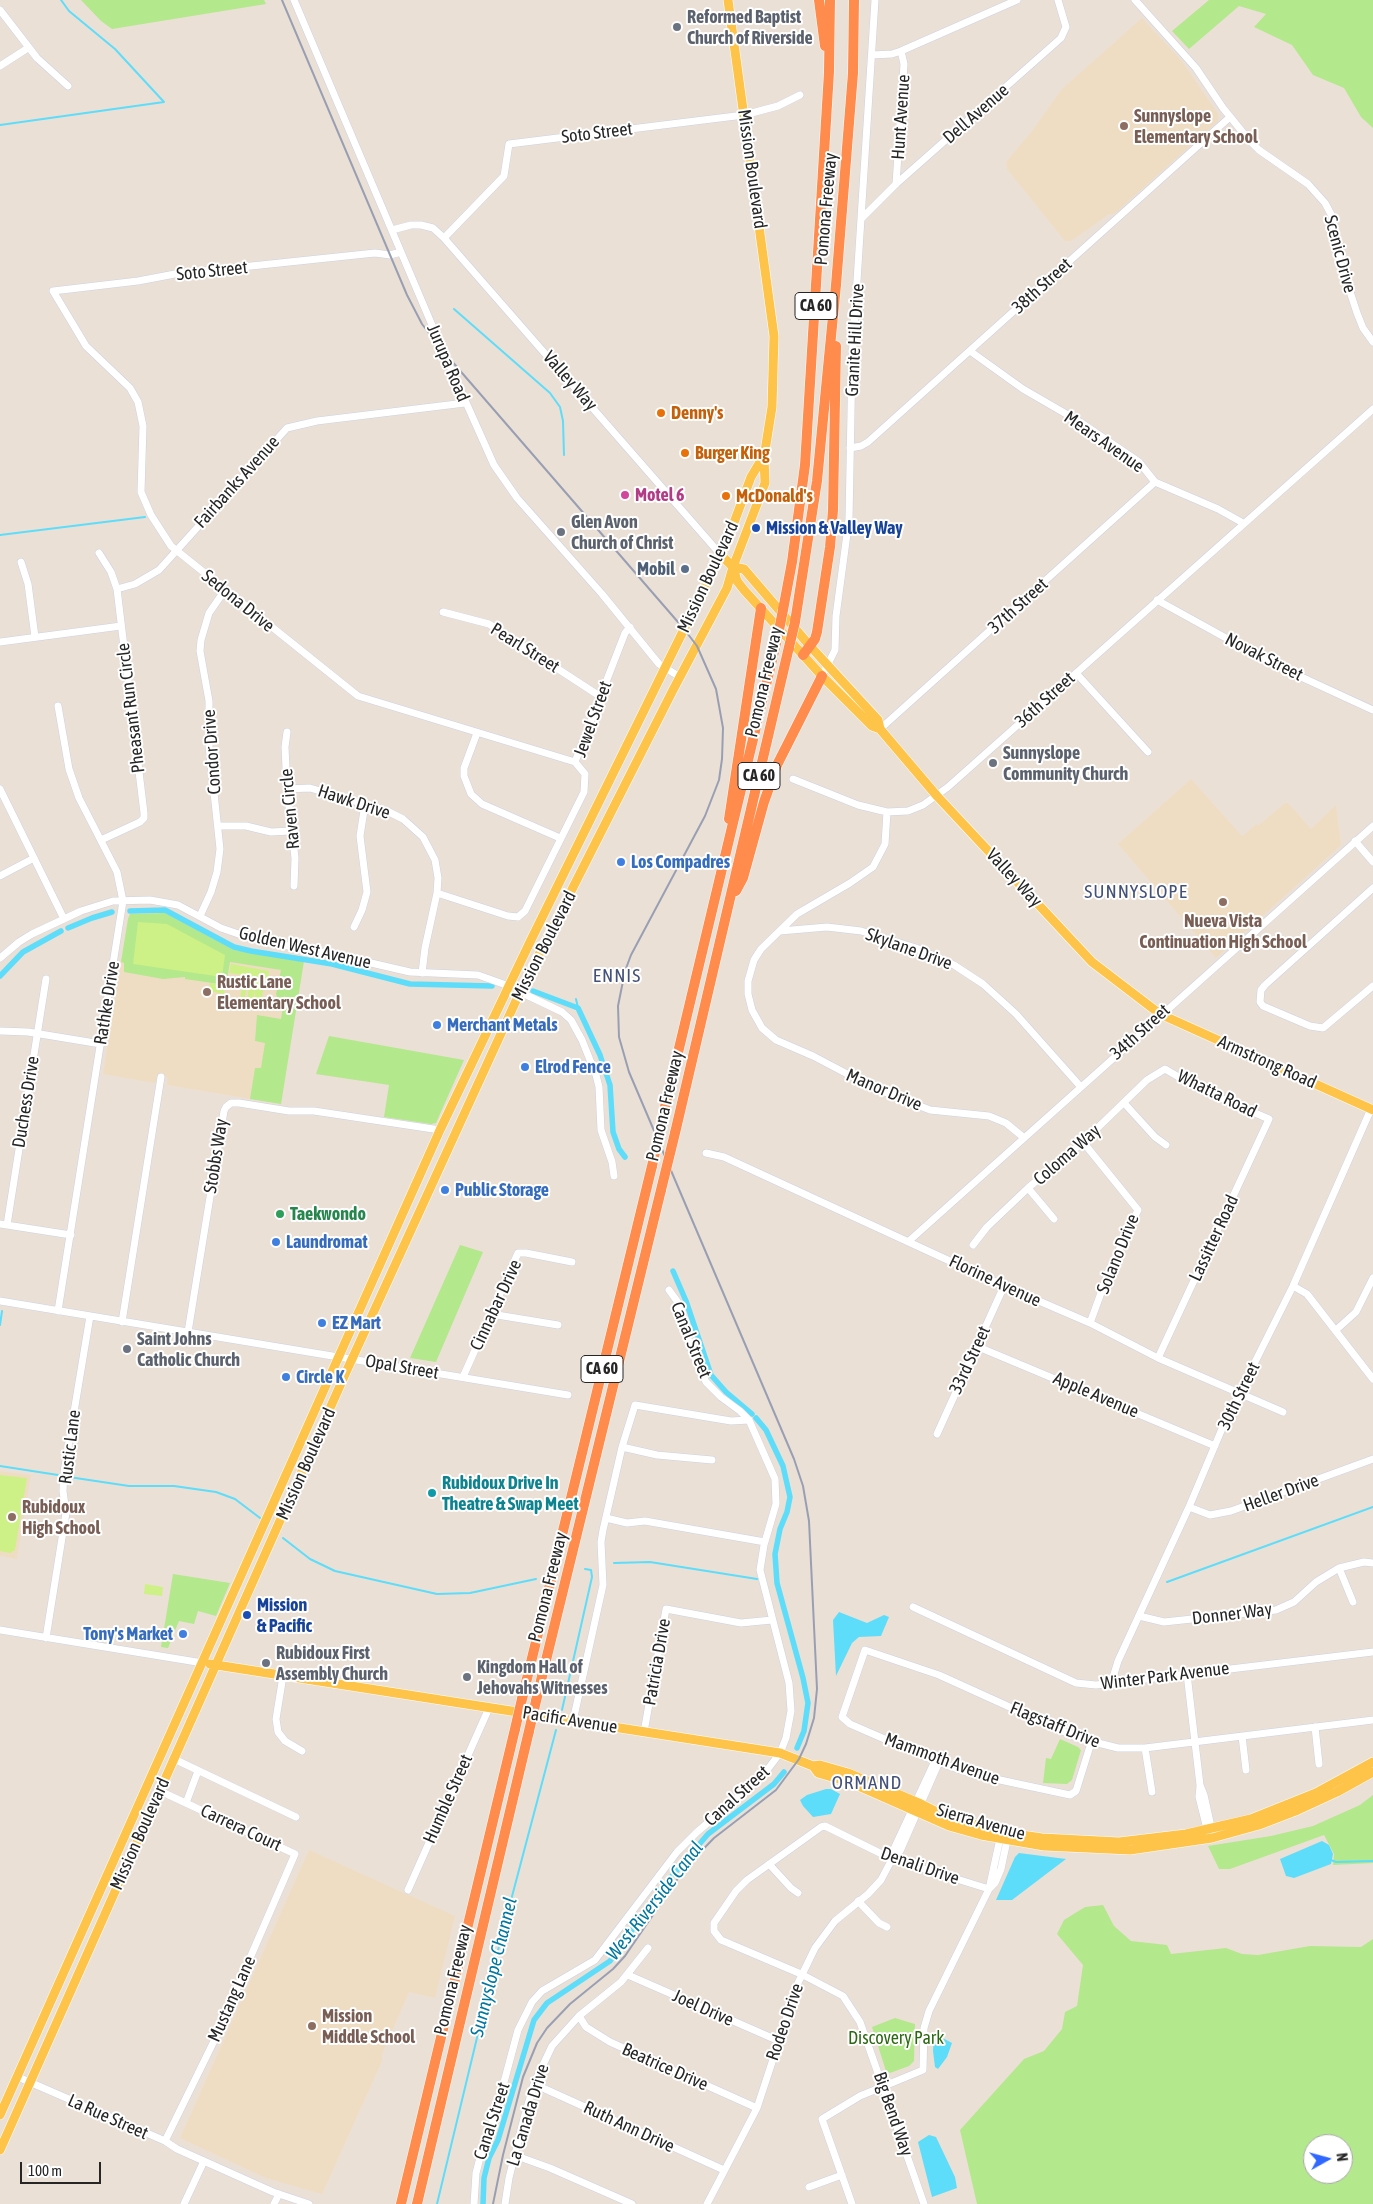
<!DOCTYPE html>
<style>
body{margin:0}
#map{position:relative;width:1373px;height:2204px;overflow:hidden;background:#ebe0d6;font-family:"Asap Condensed",sans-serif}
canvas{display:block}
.north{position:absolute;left:1303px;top:2134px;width:50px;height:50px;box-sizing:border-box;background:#fff;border:1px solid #a8a8a8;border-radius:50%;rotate:83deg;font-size:14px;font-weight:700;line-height:20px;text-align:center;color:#262626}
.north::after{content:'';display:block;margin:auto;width:18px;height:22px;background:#2f67ff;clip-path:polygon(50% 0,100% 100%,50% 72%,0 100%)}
.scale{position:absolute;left:20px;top:2162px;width:81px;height:22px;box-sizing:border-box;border:2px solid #262626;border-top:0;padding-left:6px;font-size:15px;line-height:18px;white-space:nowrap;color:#262626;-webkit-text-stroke:4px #fff;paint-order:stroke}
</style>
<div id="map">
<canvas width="1373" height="2204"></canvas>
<div class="north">N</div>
<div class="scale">100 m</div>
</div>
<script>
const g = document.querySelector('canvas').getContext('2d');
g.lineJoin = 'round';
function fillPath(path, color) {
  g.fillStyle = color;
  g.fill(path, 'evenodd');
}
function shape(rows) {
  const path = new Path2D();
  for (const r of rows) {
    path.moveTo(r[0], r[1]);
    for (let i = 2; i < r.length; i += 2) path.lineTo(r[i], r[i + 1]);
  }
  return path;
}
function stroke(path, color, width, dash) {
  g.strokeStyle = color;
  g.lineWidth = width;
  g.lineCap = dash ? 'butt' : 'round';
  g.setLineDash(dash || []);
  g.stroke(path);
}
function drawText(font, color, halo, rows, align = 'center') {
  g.font = font + ' "Asap Condensed",sans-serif';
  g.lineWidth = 4;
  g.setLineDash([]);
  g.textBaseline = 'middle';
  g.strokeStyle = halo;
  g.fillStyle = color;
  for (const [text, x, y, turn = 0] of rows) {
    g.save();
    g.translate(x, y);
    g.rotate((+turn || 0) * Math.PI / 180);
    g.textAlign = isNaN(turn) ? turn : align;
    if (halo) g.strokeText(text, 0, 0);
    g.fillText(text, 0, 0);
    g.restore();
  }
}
const education = shape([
 [1142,18,1181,60,1218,114,1218,121,1114,214,1109,214,1071,241,1065,241,1007,169,1006,162,1032,131,1062,89],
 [1191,779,1242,836,1257,824,1259,825,1285,803,1288,803,1311,829,1336,805,1341,845,1216,958,1118,844],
 [165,913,234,950,304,961,281,1104,167,1085,168,1078,157,1076,155,1083,103,1074,128,919,130,914],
 [0,1471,31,1475,17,1559,0,1556],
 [309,1850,455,1916,435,1998,409,1992,382,2054,382,2061,322,2194,266,2178,180,2138]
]);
const green = shape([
 [81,0,264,0,266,4,112,29,101,21],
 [1209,0,1373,0,1373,128,1361,117,1344,88,1313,75,1292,45,1254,27,1266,14,1239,6,1189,49,1172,31],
 [165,913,234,950,304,961,281,1104,250,1099,255,1068,261,1068,265,1043,255,1041,257,1015,281,1019,285,995,283,998,277,997,276,994,281,970,230,962,226,985,185,979,185,977,163,979,124,972,124,963,121,962,128,919,130,914],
 [329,1036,464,1060,436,1123,431,1124,384,1117,389,1085,316,1074],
 [460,1245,483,1252,436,1362,410,1358],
 [173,1574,230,1583,216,1616,198,1611,194,1624,179,1621,168,1648,161,1647],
 [1060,1739,1078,1747,1081,1750,1072,1780,1067,1784,1043,1783,1046,1758,1051,1759],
 [1373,1795,1373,1863,1333,1865,1334,1854,1324,1835,1230,1869,1219,1869,1208,1846,1271,1836,1313,1826,1360,1805],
 [1103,1905,1114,1926,1131,1941,1167,1945,1171,1954,1226,1948,1242,1954,1258,1955,1310,1946,1361,1947,1373,1939,1373,2204,977,2204,960,2130,1024,2059,1044,2051,1062,2029,1065,2012,1077,2006,1083,1965,1057,1934,1064,1920,1085,1907],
 [1313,2144,1343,2144,1343,2174,1313,2174],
 [895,2018,915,2024,914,2061,909,2066,890,2073,886,2071,872,2027]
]);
const pitch = shape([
 [138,922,167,924,225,955,222,977,133,964],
 [231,964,269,971,268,979,229,973],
 [231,976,265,981,261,1002,255,1001,255,989,253,1001,247,1000,249,988,247,987,244,1000,240,1000,242,987,229,985],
 [210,983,225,985,224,994,209,991],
 [0,1475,27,1478,15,1550,10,1553,0,1551],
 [145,1584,163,1587,162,1596,144,1594]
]);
const water = shape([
 [839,1612,867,1623,884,1615,889,1617,881,1636,859,1637,852,1643,836,1676,833,1620],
 [826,1789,831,1789,840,1794,831,1814,813,1817,803,1806,800,1800,807,1795],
 [1322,1841,1329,1845,1333,1854,1331,1864,1294,1878,1286,1876,1280,1859],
 [1019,1853,1066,1859,1012,1900,996,1900,1015,1857],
 [937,2035,952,2043,947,2057,938,2069,935,2067,933,2051,934,2037],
 [929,2135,936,2137,955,2177,957,2188,932,2197,918,2142]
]);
const stream = shape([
 [0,125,164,102,115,49,69,11,61,0],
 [454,309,550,393,560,407,563,421,564,455],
 [0,535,145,517],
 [576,999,578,1008],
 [0,1325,2,1311],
 [0,1466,58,1475],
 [69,1477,129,1486,174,1486,216,1492,235,1499,260,1518],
 [283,1538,310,1559,335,1571,437,1594,470,1593,536,1579],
 [614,1563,650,1562,757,1579],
 [1167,1582,1373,1507],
 [562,1710,592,1577,591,1570,585,1569],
 [1331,1860,1336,1862,1373,1861],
 [437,2204,501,1938,556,1730]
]);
const canal = shape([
 [130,911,165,910,234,947,251,951,332,964,410,984,492,986],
 [68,928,92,918,112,912],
 [0,976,23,952,61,931],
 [533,991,578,1008,600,1055,610,1085,613,1132,619,1149,625,1157],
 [673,1271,686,1301,711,1375,726,1392,752,1414],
 [756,1418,766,1430,783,1466,790,1497,787,1512,780,1529,775,1554,777,1583,803,1678,808,1703,804,1731,797,1748],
 [483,2204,484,2178,489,2158,498,2140,534,2020,547,2003,610,1961,661,1889,708,1834,774,1784,784,1772]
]);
const minor = shape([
 [294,0,443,351,494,465,517,498,602,594,659,664,680,677],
 [1135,0,1196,68,1223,108,1249,140,1259,150,1308,184,1325,203,1332,216,1338,255,1357,313,1363,328,1373,342],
 [0,10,37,58,68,86],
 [872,55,892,54,901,51,1017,0],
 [0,66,28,48],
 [896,184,904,64,901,51],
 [862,218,896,184,1061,38,1066,27,1058,0],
 [392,230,411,225,421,225,433,228,444,238,721,555],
 [444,238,504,176,509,144,744,115,778,106,800,95],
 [401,252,390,255,375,253,175,274,138,281,53,291,86,346,130,388,138,402,143,426,141,492,151,515,171,546,358,696,575,762],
 [970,351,1023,389,1080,422,1139,462,1155,482,1218,509,1243,523],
 [850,448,861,446,868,442,1230,117],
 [99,553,111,572,117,589,144,813,144,818,140,822,101,840],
 [21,562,28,584,35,637],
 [117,589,135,584,159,570,287,428,317,421,465,403],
 [1157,600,1273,664,1373,710],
 [443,612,489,624,601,697],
 [0,642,121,626],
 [1076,673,1148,752],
 [822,676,835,650,836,616,849,519,852,359,875,0],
 [880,729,1155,482],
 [287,732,285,747,287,789,295,858,294,886],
 [477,733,464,768,464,776,471,794,482,804,560,838],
 [793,779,858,805,887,812,908,811,923,805,948,787,1373,409],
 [0,789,64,919],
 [287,789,310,788,387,811,403,819,423,837,435,860,438,878,437,893,425,948,422,973],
 [887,812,885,844,873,867,850,883,797,914,761,949,754,960,748,981,748,994,752,1010,762,1028,776,1040,813,1056,872,1087,930,1110,989,1116,1006,1123,1023,1137],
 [219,826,246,826,271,832,291,831],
 [1355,841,1373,862],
 [0,876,34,858],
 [1373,888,1265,985,1261,990,1260,1002,1263,1006,1310,1026,1323,1028,1373,986],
 [437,893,508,916,518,917,525,911,584,792,585,774,575,762,625,633,630,627],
 [200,916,211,892,217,872,220,849,209,746,209,701,200,651,201,640,209,613,225,590],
 [354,927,362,910,367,892,360,836,365,804],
 [780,931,827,927,861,931,916,948,954,965,983,984,1016,1014,1080,1086],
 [0,958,19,942,32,934,81,911,113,901,150,900,178,905,221,928,256,940,332,954,410,972,478,975,509,986],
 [520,992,562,1012,571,1020,582,1040,596,1075,599,1087,601,1130,612,1162,614,1176],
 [0,1031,28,1032,101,1044],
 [1125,1104,1155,1137,1166,1145],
 [1083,1142,1138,1210,1109,1271,1090,1323],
 [706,1153,724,1157,1004,1286,1090,1323,1158,1358,1283,1412],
 [1028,1188,1054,1219],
 [0,1224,71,1235],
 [7,1225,46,979],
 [909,1241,1373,826],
 [973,1245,987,1227,1028,1188,1083,1142,1147,1080,1165,1069,1199,1089,1269,1119,1158,1358],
 [1293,1286,1307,1294,1373,1379],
 [0,1301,568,1395],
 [58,1311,123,901,117,872,79,798,69,769,58,706],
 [491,1314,558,1325],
 [122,1322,161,1077],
 [1336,1330,1356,1312,1373,1278],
 [188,1332,224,1111,226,1107,231,1103,239,1103,289,1111,314,1111,440,1130],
 [976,1346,1215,1446],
 [463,1377,518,1253,526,1253,572,1262],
 [937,1434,1004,1286],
 [622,1447,657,1455,712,1460],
 [1189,1507,1210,1515,1231,1511,1373,1459],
 [606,1518,627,1523,645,1521,765,1542],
 [1339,1568,1353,1602],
 [913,1607,1076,1683,1096,1685,1373,1652],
 [1139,1616,1164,1622,1276,1610,1294,1602,1316,1582,1339,1568,1364,1562,1373,1563],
 [0,1630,203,1663],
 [46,1638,66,1513,63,1491,64,1472,90,1316],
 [1187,1674,1200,1785,1204,1795,1212,1831],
 [283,1676,276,1719,278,1732,285,1741,302,1751],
 [1111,1684,1118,1661,1189,1507,1224,1424,1293,1286,1371,1109],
 [573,1721,603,1585,601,1542,603,1530,622,1447,635,1405,731,1421,749,1420],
 [1315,1727,1319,1764],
 [644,1732,666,1609,741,1623,772,1620],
 [1242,1736,1246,1770],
 [1091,1743,1076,1791,1070,1795,972,1774,935,1761,850,1724,842,1717,865,1650,939,1675,1078,1738,1118,1748,1145,1748,1373,1720],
 [1145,1748,1152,1792],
 [174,1759,296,1817],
 [1200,1786,1199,1797,1208,1833],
 [160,1791,295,1854,215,2039,165,2141],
 [186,1803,198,1771],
 [892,1859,893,1851,935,1761],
 [769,1864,791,1888,798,1893],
 [989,1889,995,1883,1001,1869,1008,1836],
 [408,1890,489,1708],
 [858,1901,879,1923,887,1927],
 [628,1975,779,2041],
 [579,2016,586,2027,610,2042,757,2108],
 [18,2077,165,2141,177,2149,273,2192,309,2204],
 [534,2084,724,2170],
 [514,2155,550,2168,632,2204],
 [809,2187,842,2175],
 [184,2204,204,2161],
 [274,2204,279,2194],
 [474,2204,476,2173,481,2154,496,2112,518,2030,532,2002,542,1991,595,1960,677,1852,697,1832,761,1778,780,1753,786,1738,791,1711,789,1683,760,1570,764,1545,776,1504,775,1479,749,1420,740,1411,721,1397,706,1382,692,1352,677,1301,669,1290],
 [505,2204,509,2178,524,2118,534,2084,552,2046,579,2016,621,1982,648,1948],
 [707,2204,757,2108,798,1983,815,1948,835,1921,868,1894,881,1880,892,1859,900,1851,939,1762],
 [852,2204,822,2119,860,2096,923,2070,924,2028,929,2011,989,1889,1001,1834],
 [924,2204,860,2022,843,1996,801,1974,721,1940,714,1931,714,1923,736,1891,747,1880,821,1827,825,1826,892,1859,989,1889]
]);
const major = shape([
 [721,555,733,567,737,581,744,590,822,676,872,726,880,729],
 [733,567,744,569,810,646,878,720,880,729,937,796,1092,962,1160,1014,1373,1110],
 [210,1664,780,1753,813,1766,818,1773,849,1782,949,1826,981,1835,1044,1846,1130,1850,1212,1838,1259,1825,1298,1810,1337,1792,1373,1772],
 [813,1766,820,1765,848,1773,921,1804,943,1815,1001,1832,1042,1838,1119,1842,1186,1834,1251,1819,1316,1793,1373,1762],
 [0,2115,440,1130,530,942,726,544,751,477,763,457],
 [0,2150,347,1370,493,1051,520,992,673,690,727,588,733,567,765,483,764,457,772,407,774,336,728,0]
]);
const highway = shape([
 [819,0,825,46],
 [783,610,792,562,805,465,829,72,830,0],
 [795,622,817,481,836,285,853,73,854,0],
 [803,655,815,639,817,632,830,547,833,510,836,346],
 [729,819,761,608],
 [736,891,743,878,764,802,777,765,822,676],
 [664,1111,778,635],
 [675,1133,789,647],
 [522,1699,652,1166],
 [536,1701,661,1190],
 [401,2204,515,1729],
 [417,2204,529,1731]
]);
const rail = shape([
 [282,0,407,295,422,324,443,351,684,629,697,646,716,689,723,728,722,759,719,780,705,816,631,955,625,971,618,1006,619,1037,629,1072,794,1459,803,1486,809,1521,817,1689,814,1718,806,1744,799,1759,776,1790,714,1838,685,1868,625,1956,613,1969,570,2004,547,2028,537,2043,523,2077,503,2155,493,2204]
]);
const highwayBridge = shape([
 [778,635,783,610],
 [789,647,795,622],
 [652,1166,664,1111],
 [661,1190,675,1133],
 [515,1729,522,1699],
 [529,1731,536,1701]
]);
const markers = [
 [677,27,5,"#6b7280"],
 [1124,126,5,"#8d6e63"],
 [661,413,5,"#e8710a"],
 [685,453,5,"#e8710a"],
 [625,495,5,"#d1479c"],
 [726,496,5,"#e8710a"],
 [756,528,5,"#1a4fb4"],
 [561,532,5,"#6b7280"],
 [685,569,5,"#5c6f8a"],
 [993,763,5,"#6b7280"],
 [621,862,5,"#3f7fe0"],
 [1223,902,5,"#8d6e63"],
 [207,992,5,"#8d6e63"],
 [437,1025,5,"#3f7fe0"],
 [525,1067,5,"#3f7fe0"],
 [445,1190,5,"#3f7fe0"],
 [280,1214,5,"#2e9e5b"],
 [276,1242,5,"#3f7fe0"],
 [322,1323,5,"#3f7fe0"],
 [127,1349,5,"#6b7280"],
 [286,1377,5,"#3f7fe0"],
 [432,1493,5,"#0f9aa8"],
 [12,1517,5,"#8d6e63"],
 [247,1615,5,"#1a4fb4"],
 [183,1634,5,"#3f7fe0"],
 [266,1663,5,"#6b7280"],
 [467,1677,5,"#6b7280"],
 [312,2026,5,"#8d6e63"]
];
const shields = [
 [816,306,42],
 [759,776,42],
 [602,1369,42]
];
const shieldNames = [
 ["CA 60",816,306],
 ["CA 60",759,776],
 ["CA 60",602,1369]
];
const worshipNames = [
 ["Reformed Baptist",687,17],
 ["Church of Riverside",687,38],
 ["Glen Avon",571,522],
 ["Church of Christ",571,543],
 ["Sunnyslope",1003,753],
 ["Community Church",1003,774],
 ["Saint Johns",137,1339],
 ["Catholic Church",137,1360],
 ["Rubidoux First",276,1653],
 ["Assembly Church",276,1674],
 ["Kingdom Hall of",477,1667],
 ["Jehovahs Witnesses",477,1688]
];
const streetNames = [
 ["Dell Avenue",976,114,-41],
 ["Hunt Avenue",901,117,-86],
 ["Soto Street",597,133,-7],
 ["Mission Boulevard",752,169,82],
 ["Pomona Freeway",826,209,-85],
 ["Scenic Drive",1340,254,75],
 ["Soto Street",212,271,-6],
 ["38th Street",1042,286,-42],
 ["Granite Hill Drive",855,340,-87],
 ["Jurupa Road",448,363,67],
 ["Valley Way",570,381,49],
 ["Mears Avenue",1104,442,35],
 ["Fairbanks Avenue",237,482,-48],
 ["Mission Boulevard",708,577,-65],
 ["Sedona Drive",238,601,39],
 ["37th Street",1018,606,-42],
 ["Pearl Street",525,648,32],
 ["Novak Street",1264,657,27],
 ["Pomona Freeway",764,682,-77],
 ["36th Street",1045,700,-42],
 ["Pheasant Run Circle",131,708,-97],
 ["Jewel Street",593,719,-70],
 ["Condor Drive",212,752,-94],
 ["Hawk Drive",354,802,18],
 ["Raven Circle",290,809,-95],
 ["Valley Way",1014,878,47],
 ["Mission Boulevard",544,946,-63],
 ["Golden West Avenue",305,948,13],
 ["Skylane Drive",909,949,20],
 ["Rathke Drive",107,1003,-81],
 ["34th Street",1140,1032,-42],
 ["Armstrong Road",1267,1062,24],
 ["Manor Drive",884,1090,23],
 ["Whatta Road",1217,1094,26],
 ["Duchess Drive",26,1102,-81],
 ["Pomona Freeway",665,1106,-77],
 ["Coloma Way",1067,1155,-41],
 ["Stobbs Way",216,1156,-81],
 ["Lassitter Road",1214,1238,-65],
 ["Solano Drive",1118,1254,-68],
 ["Florine Avenue",995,1281,25],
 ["Cinnabar Drive",496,1305,-65],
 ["Canal Street",691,1340,68],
 ["33rd Street",970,1360,-65],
 ["Opal Street",402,1367,10],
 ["Apple Avenue",1096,1395,23],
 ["30th Street",1239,1396,-64],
 ["Rustic Lane",70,1447,-83],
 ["Mission Boulevard",306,1464,-66],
 ["Heller Drive",1281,1493,-20],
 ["Pomona Freeway",548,1587,-76],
 ["Donner Way",1232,1614,-7],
 ["Patricia Drive",657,1662,-80],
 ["Winter Park Avenue",1165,1676,-7],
 ["Pacific Avenue",570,1720,9],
 ["Flagstaff Drive",1055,1725,22],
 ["Mammoth Avenue",942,1759,20],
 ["Canal Street",737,1796,-42],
 ["Humble Street",448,1799,-66],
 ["Sierra Avenue",981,1822,16],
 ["Carrera Court",241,1828,25],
 ["Mission Boulevard",140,1834,-66],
 ["Denali Drive",920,1866,19],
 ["Pomona Freeway",453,1980,-77],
 ["Mustang Lane",232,1999,-66],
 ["Joel Drive",703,2008,24],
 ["Rodeo Drive",785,2022,-71],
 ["Beatrice Drive",665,2067,24],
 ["Big Bend Way",893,2114,71],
 ["La Canada Drive",528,2115,-73],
 ["La Rue Street",108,2117,24],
 ["Canal Street",492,2121,-72],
 ["Ruth Ann Drive",629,2127,25]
];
const educationNames = [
 ["Sunnyslope",1134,116],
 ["Elementary School",1134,137],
 ["Nueva Vista",1223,921,"center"],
 ["Continuation High School",1223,942,"center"],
 ["Rustic Lane",217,982],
 ["Elementary School",217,1003],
 ["Rubidoux",22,1507],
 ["High School",22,1528],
 ["Mission",322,2016],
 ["Middle School",322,2037]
];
const foodNames = [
 ["Denny's",671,413],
 ["Burger King",695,453],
 ["McDonald's",736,496]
];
const hotelNames = [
 ["Motel 6",635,495]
];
const transitNames = [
 ["Mission & Valley Way",766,528],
 ["Mission",257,1605],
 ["& Pacific",257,1626]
];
const serviceNames = [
 ["Mobil",675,569]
];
const shopNames = [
 ["Los Compadres",631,862],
 ["Merchant Metals",447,1025],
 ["Elrod Fence",535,1067],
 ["Public Storage",455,1190],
 ["Laundromat",286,1242],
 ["EZ Mart",332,1323],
 ["Circle K",296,1377],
 ["Tony's Market",173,1634,"right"]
];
const leisureNames = [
 ["Taekwondo",290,1214]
];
const cultureNames = [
 ["Rubidoux Drive In",442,1483],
 ["Theatre & Swap Meet",442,1504]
];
const parkNames = [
 ["Discovery Park",896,2038]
];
const neighbourhoodNames = [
 ["SUNNYSLOPE",1136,892],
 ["ENNIS",617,976],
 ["ORMAND",867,1783]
];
const waterNames = [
 ["West Riverside Canal",655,1901,-52],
 ["Sunnyslope Channel",494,1967,-76]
];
fillPath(education, '#efddc3');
fillPath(green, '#b3e88c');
fillPath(pitch, '#cdf186');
fillPath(water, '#5dddf9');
stroke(stream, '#5dddf9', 2);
stroke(canal, '#5dddf9', 5.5);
stroke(minor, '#cbd1e2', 8);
stroke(major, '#fff', 10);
stroke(highway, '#fff', 11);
stroke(minor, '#fff', 7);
stroke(major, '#fdc449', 9);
stroke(highway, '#ff8b4d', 10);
stroke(rail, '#999fb3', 2);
stroke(highwayBridge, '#fff', 11, []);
stroke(highwayBridge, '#ff8b4d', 10);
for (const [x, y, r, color] of markers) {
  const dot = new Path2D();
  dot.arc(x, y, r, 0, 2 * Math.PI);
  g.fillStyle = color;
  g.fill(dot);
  stroke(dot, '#fff', 2);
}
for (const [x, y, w] of shields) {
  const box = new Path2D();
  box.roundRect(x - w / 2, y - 13.5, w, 27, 4);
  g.fillStyle = '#fff';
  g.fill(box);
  stroke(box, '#262626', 1);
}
drawText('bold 16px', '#262626', null, shieldNames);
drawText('bold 18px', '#5b616d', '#fff', worshipNames, 'left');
drawText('18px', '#262626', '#fff', streetNames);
drawText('bold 18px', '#785e54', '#fff', educationNames, 'left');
drawText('bold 18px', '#c56008', '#fff', foodNames, 'left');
drawText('bold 18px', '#b23c85', '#fff', hotelNames, 'left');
drawText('bold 18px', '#164399', '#fff', transitNames, 'left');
drawText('bold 18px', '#4e5e75', '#fff', serviceNames, 'right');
drawText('bold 18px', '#366cbe', '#fff', shopNames, 'left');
drawText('bold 18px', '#27864d', '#fff', leisureNames, 'left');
drawText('bold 18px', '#0d838f', '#fff', cultureNames, 'left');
drawText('18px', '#2b6812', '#fff', parkNames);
g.letterSpacing = '1px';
drawText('19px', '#44527a', '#fff', neighbourhoodNames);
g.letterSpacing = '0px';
drawText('italic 19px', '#0177a0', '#fff', waterNames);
</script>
